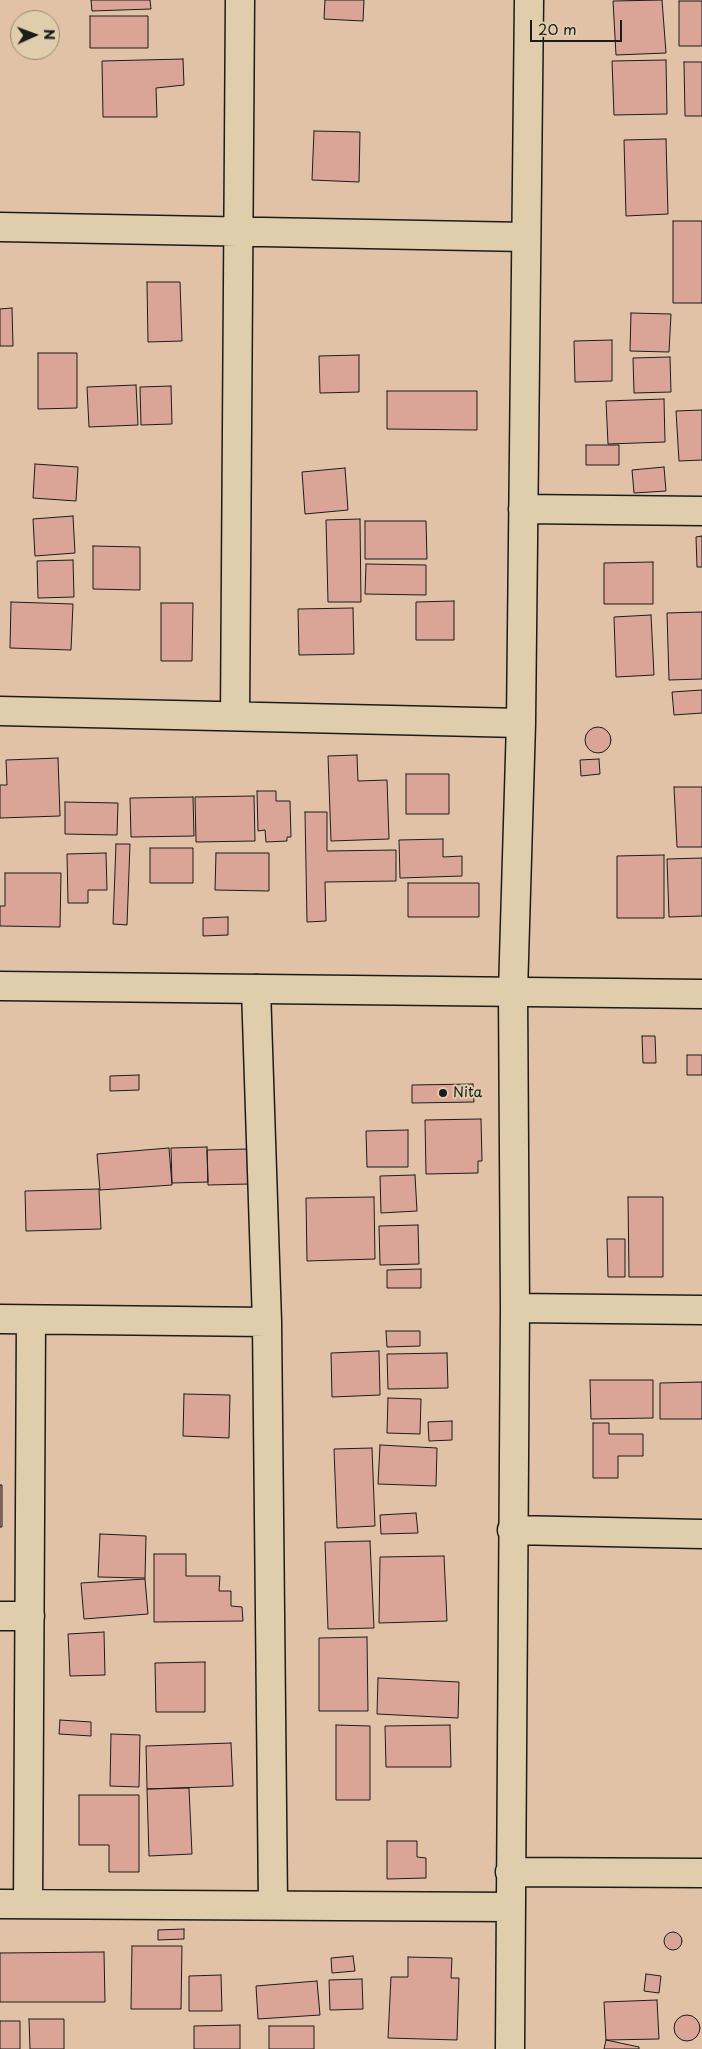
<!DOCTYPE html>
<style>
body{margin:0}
#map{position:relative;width:702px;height:2049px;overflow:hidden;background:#e1c2a6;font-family:"Playpen Sans",sans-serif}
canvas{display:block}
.north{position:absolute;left:10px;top:10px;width:50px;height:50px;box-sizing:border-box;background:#e0cdab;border:1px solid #928672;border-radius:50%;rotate:88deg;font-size:14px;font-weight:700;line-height:20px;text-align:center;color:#1c1c1c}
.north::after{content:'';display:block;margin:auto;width:18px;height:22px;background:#1c1c1c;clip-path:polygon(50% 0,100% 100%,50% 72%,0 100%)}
.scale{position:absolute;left:530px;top:20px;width:92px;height:22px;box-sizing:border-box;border:2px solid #1c1c1c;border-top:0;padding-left:6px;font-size:15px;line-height:18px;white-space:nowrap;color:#1c1c1c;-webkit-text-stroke:4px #e0cdab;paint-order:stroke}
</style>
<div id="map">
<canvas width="702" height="2049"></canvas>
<div class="north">N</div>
<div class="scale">20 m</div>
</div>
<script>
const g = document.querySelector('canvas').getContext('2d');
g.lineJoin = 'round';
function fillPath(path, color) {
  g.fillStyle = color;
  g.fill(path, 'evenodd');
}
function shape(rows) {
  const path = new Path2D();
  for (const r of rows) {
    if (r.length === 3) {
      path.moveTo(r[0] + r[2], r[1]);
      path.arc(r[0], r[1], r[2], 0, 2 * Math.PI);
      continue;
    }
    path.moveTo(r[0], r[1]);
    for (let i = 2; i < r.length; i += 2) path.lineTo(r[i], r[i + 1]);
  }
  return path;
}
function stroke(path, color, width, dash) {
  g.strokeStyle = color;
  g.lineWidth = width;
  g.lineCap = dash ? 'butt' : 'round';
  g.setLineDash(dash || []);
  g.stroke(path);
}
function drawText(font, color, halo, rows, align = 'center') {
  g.font = font + ' "Playpen Sans",sans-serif';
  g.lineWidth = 4;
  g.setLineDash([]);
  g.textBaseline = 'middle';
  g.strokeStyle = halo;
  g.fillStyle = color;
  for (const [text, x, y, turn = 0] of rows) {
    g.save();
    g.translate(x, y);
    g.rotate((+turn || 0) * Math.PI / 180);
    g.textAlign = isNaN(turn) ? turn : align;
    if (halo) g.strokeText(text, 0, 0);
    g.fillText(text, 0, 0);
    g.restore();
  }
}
const building = shape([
 [91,0,150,0,151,9,92,11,91,0],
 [325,0,364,0,363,21,324,19,325,0],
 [662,0,666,53,616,55,613,1,662,0],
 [679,1,702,1,702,46,679,46,679,1],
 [90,16,148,16,148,48,90,48,90,16],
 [183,59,184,85,156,88,157,117,103,117,102,61,183,59],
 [666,60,667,114,614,115,612,61,666,60],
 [684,62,702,62,702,116,685,116,684,62],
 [314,131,360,132,359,182,312,180,314,131],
 [666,139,668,214,626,216,624,140,666,139],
 [673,221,702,221,702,303,673,303,673,221],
 [147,282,180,282,182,341,148,342,147,282],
 [12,308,13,346,0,346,0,309,12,308],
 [631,313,671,314,669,352,630,351,631,313],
 [612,340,612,381,575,382,574,341,612,340],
 [38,353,77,353,77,408,38,409,38,353],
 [359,355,359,392,320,393,319,356,359,355],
 [670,357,671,392,634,393,633,358,670,357],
 [136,385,138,425,89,427,87,387,136,385],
 [171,386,172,424,141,425,140,387,171,386],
 [387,391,477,391,477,430,387,429,387,391],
 [664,399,665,442,608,444,606,401,664,399],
 [702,410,702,460,679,461,676,411,702,410],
 [586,445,619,445,619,465,586,465,586,445],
 [35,464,78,467,76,501,33,498,35,464],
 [664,467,666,491,634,493,632,470,664,467],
 [345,468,348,510,305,514,302,472,345,468],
 [73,516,75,553,35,556,33,519,73,516],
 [360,519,361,602,328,602,326,520,360,519],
 [365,521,426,521,427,559,365,559,365,521],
 [702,536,702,567,697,567,696,537,702,536],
 [93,546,140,547,140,590,93,589,93,546],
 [73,560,74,597,38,598,37,561,73,560],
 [653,562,653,604,604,604,604,563,653,562],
 [366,564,426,565,426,595,365,594,366,564],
 [454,601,454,640,416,640,416,602,454,601],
 [11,602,73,604,71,650,10,648,11,602],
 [161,603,193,603,192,661,161,661,161,603],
 [353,608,354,654,299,655,298,609,353,608],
 [702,612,702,679,669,680,667,613,702,612],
 [651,615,654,675,616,677,614,617,651,615],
 [702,690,702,713,674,715,672,692,702,690],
 [598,740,13],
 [357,755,358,781,387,780,389,839,331,841,328,756,357,755],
 [58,758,60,816,0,818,0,785,7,785,6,760,58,758],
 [599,759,600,774,581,776,580,760,599,759],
 [406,774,449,774,449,814,406,814,406,774],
 [674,787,702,787,702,847,677,847,674,787],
 [257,791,276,791,276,801,290,801,291,837,287,837,287,841,266,842,265,830,258,831,257,791],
 [254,796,255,841,196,842,195,797,254,796],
 [193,797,194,836,131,837,130,798,193,797],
 [65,802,118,803,117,835,65,834,65,802],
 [305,812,327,812,327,851,396,850,396,881,325,882,326,921,307,922,305,812],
 [443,839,443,857,462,856,462,876,400,878,399,840,443,839],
 [116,844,130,844,127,925,113,924,116,844],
 [150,848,193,848,193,883,150,883,150,848],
 [106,853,107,890,88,890,88,903,68,903,67,854,106,853],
 [216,853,269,853,269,891,215,890,216,853],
 [664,855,664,918,617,918,617,856,664,855],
 [702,858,702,916,669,917,667,859,702,858],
 [5,873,61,873,60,927,0,926,0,906,5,906,5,873],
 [408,883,479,883,479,917,408,917,408,883],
 [228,917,228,935,203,936,203,918,228,917],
 [642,1036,655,1036,656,1063,643,1063,642,1036],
 [687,1055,702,1055,702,1075,687,1075,687,1055],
 [139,1075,139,1090,110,1091,110,1076,139,1075],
 [473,1084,474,1102,412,1103,412,1085,473,1084],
 [481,1119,482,1161,478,1161,478,1173,426,1174,425,1120,481,1119],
 [408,1130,408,1167,367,1167,366,1131,408,1130],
 [207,1147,208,1182,172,1183,171,1148,207,1147],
 [169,1148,172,1185,100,1190,97,1154,169,1148],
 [248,1149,249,1184,208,1185,207,1150,248,1149],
 [415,1175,417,1211,381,1213,380,1176,415,1175],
 [99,1189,101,1229,26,1231,25,1191,99,1189],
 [374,1197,375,1259,307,1261,306,1198,374,1197],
 [628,1197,663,1197,663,1277,629,1277,628,1197],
 [418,1225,419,1264,380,1265,379,1226,418,1225],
 [607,1239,625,1239,625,1277,608,1277,607,1239],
 [421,1269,421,1288,387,1288,387,1270,421,1269],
 [386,1331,420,1331,420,1346,387,1347,386,1331],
 [379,1351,380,1395,332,1397,331,1353,379,1351],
 [447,1353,448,1388,388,1389,387,1354,447,1353],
 [590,1380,653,1380,653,1418,591,1419,590,1380],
 [702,1382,702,1419,660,1419,660,1383,702,1382],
 [184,1394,230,1395,229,1438,183,1436,184,1394],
 [388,1398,421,1399,420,1434,387,1433,388,1398],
 [452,1421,452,1440,429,1441,428,1422,452,1421],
 [593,1423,609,1423,609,1434,643,1434,643,1456,618,1456,618,1478,593,1478,593,1423],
 [380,1445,437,1448,436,1486,378,1484,380,1445],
 [372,1448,375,1526,337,1528,334,1449,372,1448],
 [0,1485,2,1485,2,1527,0,1527,0,1485],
 [416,1513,418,1533,381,1534,380,1515,416,1513],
 [100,1534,146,1536,145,1578,98,1577,100,1534],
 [370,1541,374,1628,328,1629,325,1542,370,1541],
 [154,1554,186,1554,186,1576,220,1576,219,1591,231,1591,231,1606,242,1607,243,1621,154,1622,154,1554],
 [444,1556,447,1621,379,1623,380,1557,444,1556],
 [145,1579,148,1614,84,1619,81,1583,145,1579],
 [104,1632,105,1675,70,1676,68,1634,104,1632],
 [367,1637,368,1711,319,1711,319,1638,367,1637],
 [205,1662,205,1712,156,1712,155,1663,205,1662],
 [378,1678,459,1682,458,1718,377,1714,378,1678],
 [60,1720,91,1722,91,1736,59,1734,60,1720],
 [336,1725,370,1726,370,1800,336,1800,336,1725],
 [450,1725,451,1767,386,1767,385,1726,450,1725],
 [111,1734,140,1735,139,1787,110,1786,111,1734],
 [231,1743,233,1786,147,1789,146,1746,231,1743],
 [189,1788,192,1854,149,1856,147,1789,189,1788],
 [79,1795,139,1795,139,1872,109,1872,109,1845,79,1845,79,1795],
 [387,1841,417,1841,417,1857,426,1858,426,1878,387,1879,387,1841],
 [184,1929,184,1939,158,1940,158,1930,184,1929],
 [673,1941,9],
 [132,1946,182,1946,181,2009,131,2009,132,1946],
 [104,1952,105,2002,0,2002,0,1953,104,1952],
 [353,1956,355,1971,332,1973,331,1958,353,1956],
 [408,1957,452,1958,451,1978,459,1978,457,2040,388,2038,391,1977,408,1977,408,1957],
 [646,1974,661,1976,659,1993,644,1991,646,1974],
 [221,1975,222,2011,189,2011,189,1976,221,1975],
 [362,1979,363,2009,330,2010,329,1980,362,1979],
 [317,1981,320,2015,258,2019,256,1986,317,1981],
 [657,2000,659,2039,606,2040,604,2002,657,2000],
 [687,2028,13],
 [29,2019,64,2019,64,2049,30,2049,29,2019],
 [0,2021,20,2021,20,2049,0,2049,0,2021],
 [240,2025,240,2049,194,2049,194,2026,240,2025],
 [269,2026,314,2026,314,2049,269,2049,269,2026],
 [606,2040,639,2047,639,2049,604,2049,606,2040]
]);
const minor = shape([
 [0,227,526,237],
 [523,509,702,511],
 [0,711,521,723],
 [235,716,240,0],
 [256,989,267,1322,273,1905],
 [515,1308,702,1310],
 [0,1319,267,1322],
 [512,1530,702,1534],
 [0,1616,30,1616],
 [510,1872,702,1873],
 [0,1904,511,1907],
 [28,1904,31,1320],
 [510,2049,515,1308,513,992,521,723,529,0]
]);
const tertiary = shape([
 [0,986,702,994]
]);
const markers = [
 [443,1093,5,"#1c1c1c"]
];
const poiNames = [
 ["Nita",453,1093]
];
fillPath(building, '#daa496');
stroke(building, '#1c1c1c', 1);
stroke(minor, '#1c1c1c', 31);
stroke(tertiary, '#1c1c1c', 31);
stroke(minor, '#e0cdab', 28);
stroke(tertiary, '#e0cdab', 28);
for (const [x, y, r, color] of markers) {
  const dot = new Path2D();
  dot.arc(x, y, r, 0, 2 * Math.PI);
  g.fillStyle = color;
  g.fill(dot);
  stroke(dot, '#e0cdab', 2);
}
drawText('14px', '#1c1c1c', '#e0cdab', poiNames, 'left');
</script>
